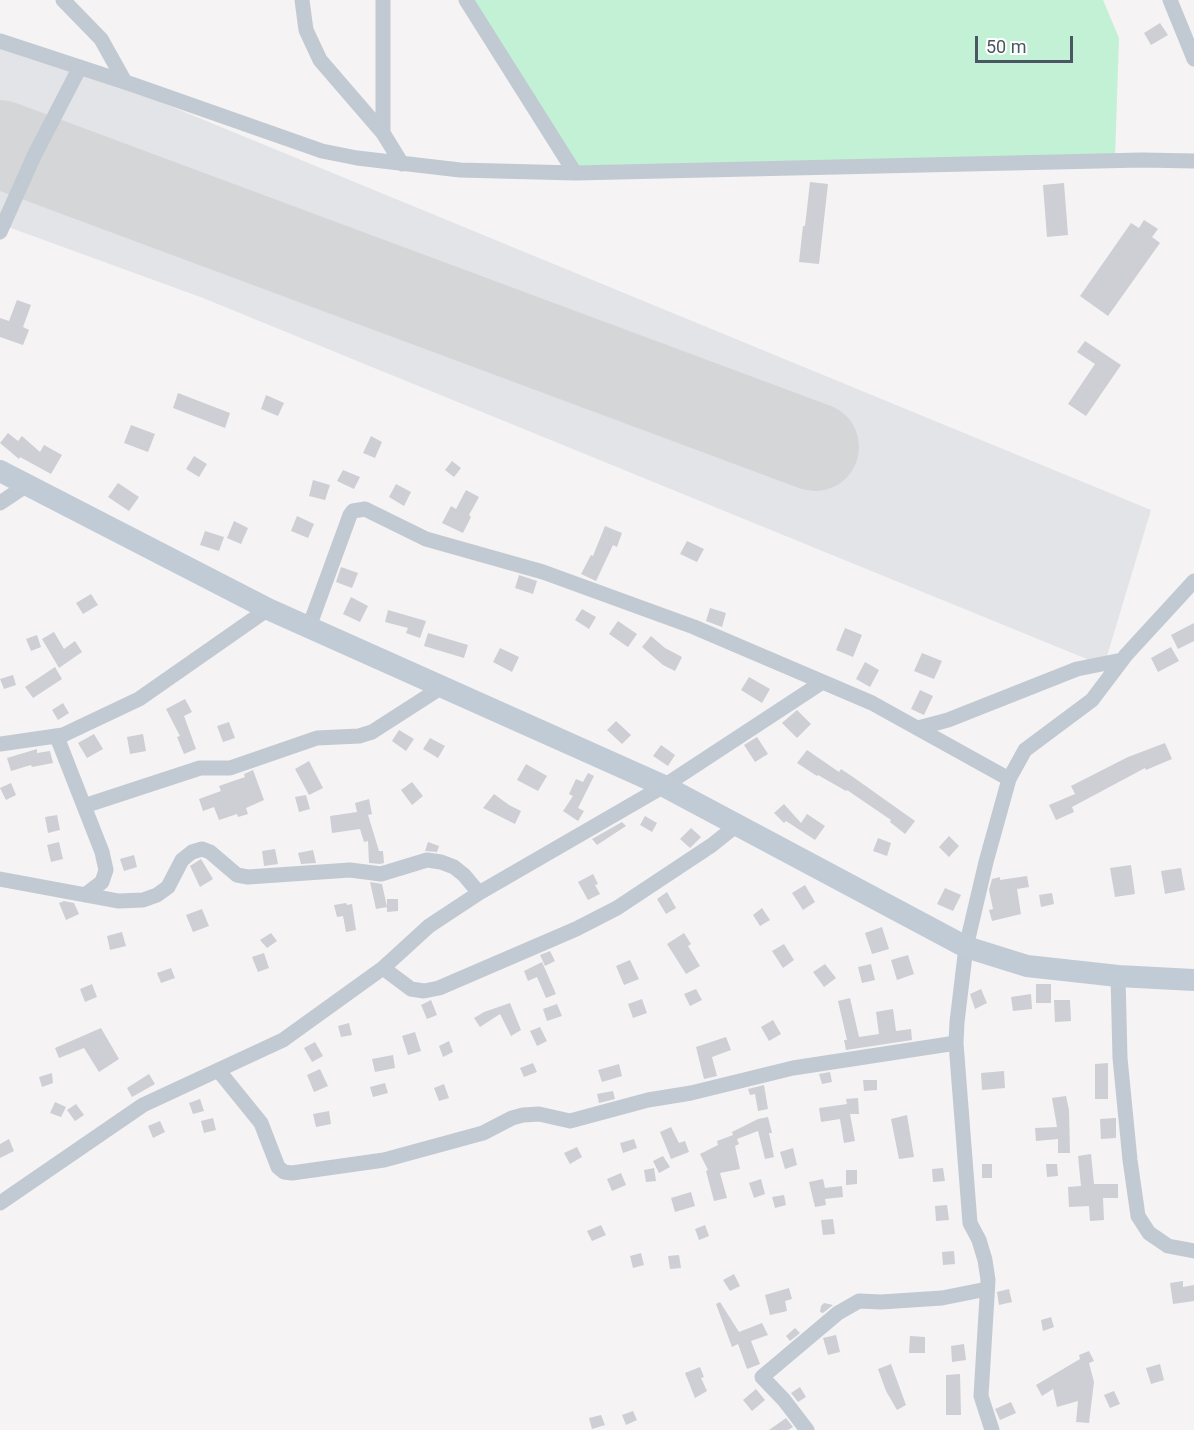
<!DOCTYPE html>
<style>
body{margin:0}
#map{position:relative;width:1194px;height:1430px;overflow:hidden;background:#f5f3f3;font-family:Roboto,sans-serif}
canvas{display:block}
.scale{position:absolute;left:975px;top:36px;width:98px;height:27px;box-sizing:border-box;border:3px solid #4a5661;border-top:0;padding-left:8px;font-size:18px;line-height:21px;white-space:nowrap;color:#4a5661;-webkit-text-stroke:4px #fff;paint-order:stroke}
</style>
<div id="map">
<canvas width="1194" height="1430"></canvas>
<div class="scale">50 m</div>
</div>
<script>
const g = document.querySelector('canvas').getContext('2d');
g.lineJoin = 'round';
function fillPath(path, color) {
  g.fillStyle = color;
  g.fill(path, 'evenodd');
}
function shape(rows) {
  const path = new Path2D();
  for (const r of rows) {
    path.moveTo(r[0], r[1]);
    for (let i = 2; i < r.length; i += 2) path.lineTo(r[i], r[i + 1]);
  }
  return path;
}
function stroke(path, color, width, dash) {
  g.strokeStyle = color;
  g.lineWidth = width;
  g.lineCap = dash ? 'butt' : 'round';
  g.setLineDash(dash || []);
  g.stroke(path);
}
const airport = shape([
 [0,36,1151,510,1104,666,203,298,0,224]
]);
const green = shape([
 [468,0,1103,0,1119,38,1115,157,578,173]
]);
const runway = shape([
 [0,144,815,447]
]);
const building = shape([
 [1160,23,1168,35,1151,45,1144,33],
 [810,182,828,184,819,264,799,262,803,226,805,226],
 [1064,183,1068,235,1047,237,1043,185],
 [1144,220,1158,229,1152,237,1160,243,1108,316,1080,296,1131,223,1139,228],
 [17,300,31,305,23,327,29,330,23,345,0,337,0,318,9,321],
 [1085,341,1121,365,1086,416,1068,404,1095,364,1077,352],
 [178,393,230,413,225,428,173,408],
 [266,395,284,403,278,416,261,409],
 [131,425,155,434,148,452,124,443],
 [8,433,18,441,22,436,40,452,44,445,62,455,51,474,20,457,19,459,0,443],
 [371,436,382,442,375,458,363,453],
 [194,456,207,464,199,477,186,469],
 [452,461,461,468,454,477,445,470],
 [343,470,360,477,354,489,337,481],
 [313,480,330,485,325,500,309,496],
 [118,483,139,497,129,511,108,497],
 [396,484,411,492,404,506,389,497],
 [466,490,479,497,469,515,471,517,463,533,442,523,451,506,456,509],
 [297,516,314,524,308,538,291,531],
 [234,521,248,528,241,544,227,538],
 [605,526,622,533,617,547,613,545,596,581,581,574,591,555,593,556],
 [205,531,224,537,219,551,200,545],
 [687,541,704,549,697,562,680,554],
 [341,567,358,573,352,588,336,582],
 [519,575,537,581,533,594,515,588],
 [91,594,98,605,83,614,76,603],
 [351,597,368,606,360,622,343,614],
 [710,608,726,613,722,627,706,621],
 [582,609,596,617,589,629,575,620],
 [388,610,426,621,420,638,406,633,408,628,385,622],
 [618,621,637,634,628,647,609,634],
 [1194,623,1194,641,1178,649,1171,635],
 [845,628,862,635,853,657,836,650],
 [54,632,64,649,75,641,82,652,59,668,42,639],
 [428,633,468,645,464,658,424,646],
 [37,635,41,647,31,651,26,639],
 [651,636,665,648,682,657,675,671,663,665,642,647],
 [1171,647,1179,661,1158,672,1151,658],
 [500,648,519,657,512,672,493,662],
 [922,653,942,661,934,679,914,671],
 [865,662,879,670,870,687,856,679],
 [55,667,62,679,33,698,25,687],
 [13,675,16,685,4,689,0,679],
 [749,677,770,689,762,703,741,690],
 [920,690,933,696,924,715,911,709],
 [185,699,192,712,184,716,196,749,184,754,177,737,180,736,166,709],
 [63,703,69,713,58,720,52,710],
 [797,710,811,724,797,738,782,723],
 [616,721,631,735,622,744,607,730],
 [229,722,235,738,223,742,217,726],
 [399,730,414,739,406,751,392,741],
 [94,734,103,749,87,758,78,743],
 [143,734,146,751,130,754,127,737],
 [757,737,768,754,755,762,744,745],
 [430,738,445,746,438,758,423,749],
 [1165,743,1172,759,1146,770,1145,768,1072,807,1074,812,1056,820,1049,805,1075,794,1071,786,1128,757],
 [661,745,675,755,668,766,653,756],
 [37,749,37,753,50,751,53,763,32,767,31,765,11,771,7,758],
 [807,750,839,772,841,769,853,777,915,821,905,834,890,822,891,820,847,790,846,791,818,775,817,776,797,763],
 [309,761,323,788,309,795,295,769],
 [526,764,547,776,538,791,517,780],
 [253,770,264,800,246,808,248,814,238,817,237,814,219,820,214,807,203,811,199,799,221,791,219,786,245,777,244,774],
 [588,773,594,776,578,808,584,811,578,821,563,811,573,796,569,794,576,779,583,782],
 [412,782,423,796,412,805,401,790],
 [11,783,16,795,6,800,0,788],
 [494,794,509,805,521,811,515,824,483,808],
 [306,795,310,809,299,812,295,797],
 [369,799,372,814,368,815,379,851,383,851,384,863,380,864,369,863,368,841,364,842,360,829,332,833,330,816,357,812,355,803],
 [784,804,801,823,807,814,825,826,815,840,786,821,784,823,774,813],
 [57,815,60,830,48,833,45,817],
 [645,816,657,823,652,832,640,825],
 [622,822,626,826,597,845,592,839],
 [691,828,701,837,690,848,680,839],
 [949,836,959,846,949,857,939,847],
 [878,838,891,843,887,856,873,851],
 [59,842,63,859,51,862,47,845],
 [428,842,439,846,437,852,425,851],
 [275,849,278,864,264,866,262,851],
 [313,850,316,863,301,864,298,853],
 [134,855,137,867,124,871,120,859],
 [201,859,213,879,200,887,190,866],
 [1131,865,1135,894,1115,897,1110,868],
 [1181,868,1185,890,1165,894,1161,871],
 [593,874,598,884,595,885,600,894,588,900,578,882],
 [1027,876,1029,887,1017,889,1021,914,992,921,989,910,993,909,989,890,992,879,1000,877,1000,880],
 [370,882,382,884,387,907,376,909],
 [805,885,815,902,803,910,792,893],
 [945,888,961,895,953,911,937,904],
 [667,892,676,908,666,914,657,899],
 [1052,893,1054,904,1041,907,1039,895],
 [387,899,398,899,398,911,387,912],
 [64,901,74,903,79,914,66,920,59,903],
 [346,903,347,905,352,904,356,930,346,932,343,916,337,917,334,905],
 [762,908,770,920,760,926,753,915],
 [202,909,209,926,193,932,186,915],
 [882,927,889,949,872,954,865,933],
 [122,932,126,946,110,950,107,936],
 [271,933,277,941,267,948,260,940],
 [684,933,691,944,688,946,700,966,686,974,667,944],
 [784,944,794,960,783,968,772,951],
 [550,951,555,961,545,966,540,955],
 [264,953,269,968,258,972,252,957],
 [908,955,914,974,897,980,891,960],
 [630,960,639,979,624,985,616,966],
 [542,962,556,994,546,998,537,977,528,981,524,971],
 [825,964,836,978,824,987,813,972],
 [871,964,875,980,862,983,858,967],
 [171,968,175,978,161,983,157,973],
 [92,984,97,997,85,1002,80,989],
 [1036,984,1051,984,1051,1003,1036,1003],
 [696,989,702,1000,690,1006,684,994],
 [981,989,987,1003,975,1009,970,994],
 [1031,994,1032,1009,1013,1011,1011,997],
 [850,998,859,1037,879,1034,876,1012,893,1009,896,1031,911,1029,912,1040,846,1050,844,1040,847,1040,838,1001],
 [642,999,647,1013,633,1018,628,1004],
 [431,1000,437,1015,427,1019,421,1005],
 [1054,1000,1070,1000,1071,1021,1055,1022],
 [510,1003,521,1030,511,1036,500,1014,480,1027,474,1018,484,1012],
 [557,1004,562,1016,547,1021,543,1009],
 [773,1020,781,1034,769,1041,761,1027],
 [349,1023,352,1035,341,1037,338,1026],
 [540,1027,547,1041,537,1046,530,1031],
 [101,1028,119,1059,99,1072,84,1048,59,1058,55,1048],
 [415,1032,421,1051,408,1055,402,1036],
 [726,1037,731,1050,712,1057,717,1076,704,1079,696,1047],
 [449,1041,453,1052,443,1057,439,1046],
 [315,1042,323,1056,312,1062,304,1048],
 [393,1055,395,1068,375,1072,372,1059],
 [533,1063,537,1072,524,1077,520,1068],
 [1108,1063,1108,1099,1095,1099,1095,1064],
 [619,1064,622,1076,602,1082,598,1070],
 [320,1069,328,1086,314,1092,307,1075],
 [1004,1071,1005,1088,982,1090,981,1073],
 [830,1072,832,1082,822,1084,819,1074],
 [52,1073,53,1083,42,1087,39,1077],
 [149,1074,155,1084,132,1097,127,1088],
 [863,1080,877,1080,877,1090,864,1091],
 [385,1083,388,1093,373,1097,370,1087],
 [444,1084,449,1098,439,1101,434,1088],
 [764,1085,768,1109,758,1111,755,1094,750,1095,748,1089],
 [613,1091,615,1099,599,1103,597,1094],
 [1066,1096,1069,1110,1070,1153,1058,1153,1058,1139,1036,1141,1035,1128,1057,1127,1052,1098],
 [858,1098,859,1114,850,1114,855,1141,844,1143,840,1119,821,1122,819,1108,847,1104,846,1099],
 [200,1099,204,1111,193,1114,189,1103],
 [55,1102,66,1107,61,1117,50,1113],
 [76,1104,84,1115,75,1121,67,1110],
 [329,1111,331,1124,316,1127,313,1114],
 [907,1115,914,1157,899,1159,891,1119],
 [768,1117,772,1133,769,1133,774,1157,765,1159,758,1131,737,1139,739,1144,735,1146,740,1169,720,1173,727,1198,714,1201,706,1171,708,1170,700,1154,718,1145,717,1141,733,1135,732,1132,758,1119],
 [213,1118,216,1130,204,1133,201,1121],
 [1116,1118,1116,1138,1101,1139,1100,1119],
 [160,1121,165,1132,153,1138,148,1126],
 [671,1127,679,1143,685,1141,689,1152,671,1159,660,1132],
 [9,1139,14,1151,0,1158,0,1144],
 [634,1139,637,1148,623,1153,620,1143],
 [577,1147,582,1157,570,1164,564,1153],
 [793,1148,797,1165,785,1169,780,1152],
 [1091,1154,1094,1184,1118,1184,1118,1198,1103,1198,1104,1220,1090,1221,1089,1206,1069,1207,1068,1187,1081,1186,1078,1156],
 [663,1156,670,1167,659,1173,653,1161],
 [982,1164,992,1164,992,1178,982,1178],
 [1046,1164,1057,1164,1058,1176,1047,1177],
 [654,1168,656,1181,646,1182,644,1170],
 [943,1168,945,1181,933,1182,932,1169],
 [846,1170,857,1170,857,1184,846,1185],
 [621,1173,626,1185,612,1191,607,1179],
 [761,1179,765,1194,754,1198,749,1183],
 [823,1179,825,1188,842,1186,843,1197,825,1199,826,1205,815,1207,809,1182],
 [691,1192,695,1206,675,1212,671,1198],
 [784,1195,786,1205,775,1208,772,1197],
 [947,1205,949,1220,936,1221,935,1206],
 [833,1219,835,1234,823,1235,821,1220],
 [601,1225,606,1235,592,1241,587,1231],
 [705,1225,709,1236,699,1240,695,1229],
 [954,1251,955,1264,943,1265,942,1252],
 [641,1253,644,1265,633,1268,630,1256],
 [679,1255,681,1268,670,1269,668,1256],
 [734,1274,740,1286,730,1291,723,1280],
 [1183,1281,1183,1287,1194,1285,1194,1301,1173,1304,1170,1283],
 [789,1288,792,1299,785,1301,787,1311,770,1315,765,1295],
 [1009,1289,1012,1302,999,1305,997,1292],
 [720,1302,739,1332,762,1323,768,1335,751,1341,760,1364,747,1369,738,1344,732,1347,716,1304],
 [824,1303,833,1305,823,1313,820,1312,821,1306],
 [1051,1317,1054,1327,1043,1331,1041,1320],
 [795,1328,800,1333,790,1341,786,1336],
 [836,1335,840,1352,828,1355,823,1338],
 [910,1336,925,1337,925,1353,909,1353],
 [964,1344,966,1360,952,1362,951,1346],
 [1089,1351,1094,1361,1089,1363,1094,1382,1089,1423,1076,1422,1078,1401,1057,1407,1053,1389,1042,1396,1036,1385,1080,1359,1079,1355],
 [891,1364,906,1405,897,1410,886,1391,878,1369],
 [1160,1364,1164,1380,1151,1384,1146,1368],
 [700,1367,704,1377,701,1378,707,1391,695,1398,685,1373],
 [960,1374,961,1415,946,1415,946,1375],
 [800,1387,806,1397,798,1402,791,1393],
 [756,1389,765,1400,752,1411,743,1400],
 [1114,1391,1120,1404,1110,1408,1104,1395],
 [1011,1402,1016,1413,1000,1420,995,1409],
 [633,1411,637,1420,626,1425,622,1415],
 [601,1415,605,1425,592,1429,589,1418],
 [786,1418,793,1427,788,1430,769,1430]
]);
const street = shape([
 [63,0,101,39,125,82],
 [302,0,306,30,320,60,383,133,402,164],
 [383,0,383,133],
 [466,0,575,173],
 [1170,0,1194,59],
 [0,41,134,85,322,151,357,158,460,170,575,173,1142,160,1194,161],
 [0,232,34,156,80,67],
 [0,503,27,485],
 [309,627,350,515,353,511,365,509,426,539,543,572,694,627,872,703,1009,779],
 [918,728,948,720,1077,669,1122,660],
 [57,737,102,852,106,870,102,882,85,895],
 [0,744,63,735,139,699,268,609],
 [84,806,200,768,230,768,317,738,359,736,372,732,442,687],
 [0,879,119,901,143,900,157,895,168,887,182,860,192,852,202,849,210,852,237,875,248,877,350,870,381,874,427,860,441,862,454,867,464,875,479,893],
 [383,968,411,989,424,991,439,988,576,929,617,908,712,845,737,825],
 [1118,976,1120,1058,1130,1160,1138,1216,1149,1233,1168,1246,1194,1251],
 [218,1070,261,1123,278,1167,284,1172,292,1173,384,1160,483,1133,512,1118,523,1115,539,1114,570,1121,648,1100,691,1093,793,1068,956,1043],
 [0,1203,143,1105,283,1040,383,968,429,926,479,893,664,786,821,683],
 [807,1430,784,1400,762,1377,838,1313,859,1301,881,1302,942,1298,987,1289],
 [992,1430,981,1396,988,1280,985,1260,979,1240,970,1223,956,1043,957,1022,966,947,986,862,1009,779,1025,750,1092,700,1126,655,1194,581]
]);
const secondary = shape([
 [0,471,268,609,664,786,966,947,1027,966,1118,976,1194,980]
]);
fillPath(airport, '#e2e4e7');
fillPath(green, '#c3f1d5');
stroke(runway, '#d5d6d8', 88);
fillPath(building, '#cdcfd5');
stroke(street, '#c1cad2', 15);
stroke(secondary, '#c1cbd6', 22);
</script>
